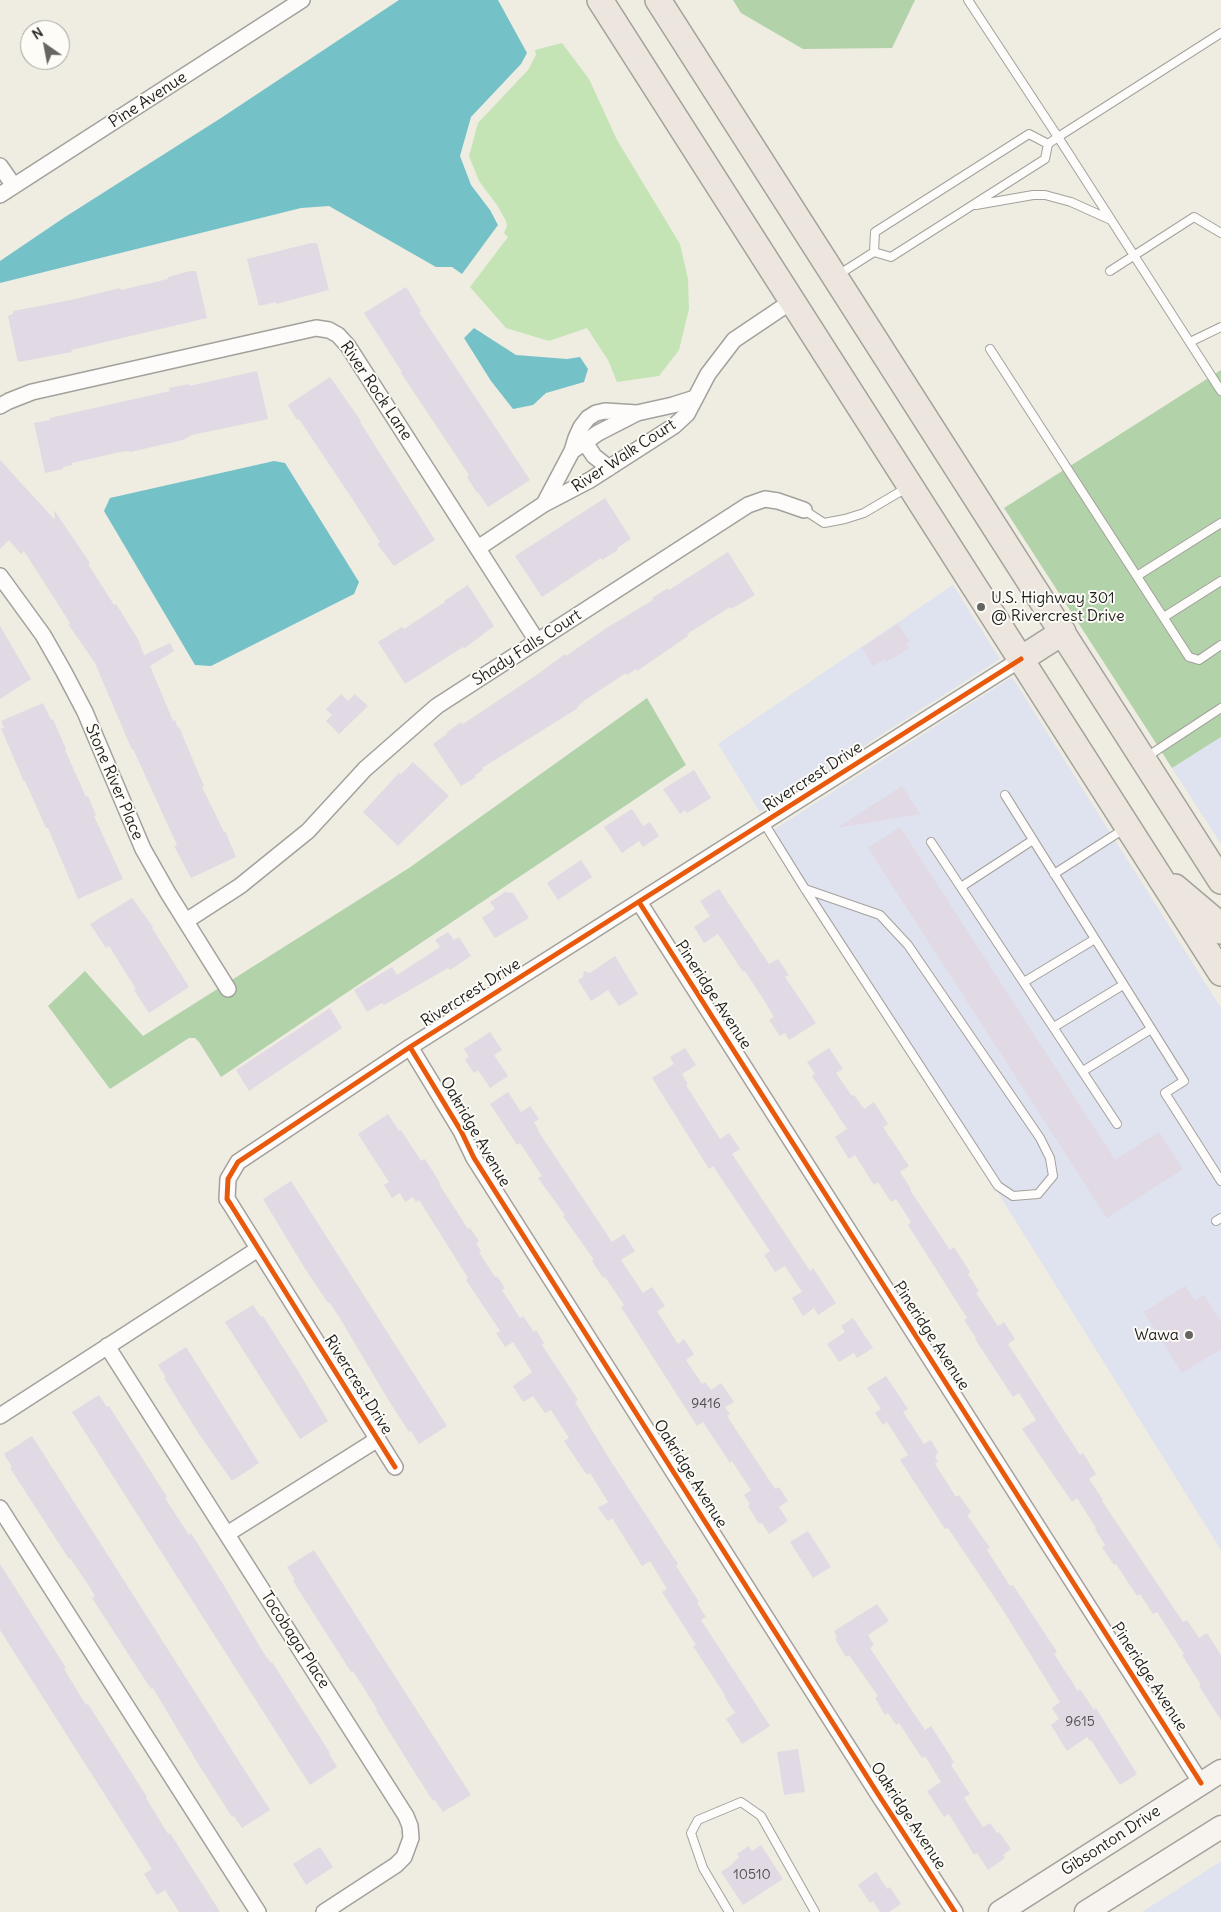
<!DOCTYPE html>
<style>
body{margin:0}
#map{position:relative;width:1221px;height:1912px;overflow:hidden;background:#efece2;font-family:Delius,sans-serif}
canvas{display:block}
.north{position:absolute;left:20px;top:20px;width:50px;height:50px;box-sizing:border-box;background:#fdfcf7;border:1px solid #a3a29f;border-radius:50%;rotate:327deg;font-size:14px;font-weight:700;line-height:20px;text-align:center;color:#1c1c1c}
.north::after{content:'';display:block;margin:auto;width:18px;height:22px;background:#666561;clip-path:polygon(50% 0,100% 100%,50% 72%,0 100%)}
</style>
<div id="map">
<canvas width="1221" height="1912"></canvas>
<div class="north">N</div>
</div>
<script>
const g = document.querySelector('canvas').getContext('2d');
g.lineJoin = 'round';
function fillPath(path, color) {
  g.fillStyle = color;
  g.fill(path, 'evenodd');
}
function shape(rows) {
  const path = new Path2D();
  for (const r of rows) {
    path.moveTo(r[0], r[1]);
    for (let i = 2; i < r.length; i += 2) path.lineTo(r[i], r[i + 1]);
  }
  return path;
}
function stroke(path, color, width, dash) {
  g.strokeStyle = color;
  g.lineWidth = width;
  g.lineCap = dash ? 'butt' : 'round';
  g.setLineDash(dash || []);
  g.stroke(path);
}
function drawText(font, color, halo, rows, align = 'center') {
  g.font = font + ' Delius,sans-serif';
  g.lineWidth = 4;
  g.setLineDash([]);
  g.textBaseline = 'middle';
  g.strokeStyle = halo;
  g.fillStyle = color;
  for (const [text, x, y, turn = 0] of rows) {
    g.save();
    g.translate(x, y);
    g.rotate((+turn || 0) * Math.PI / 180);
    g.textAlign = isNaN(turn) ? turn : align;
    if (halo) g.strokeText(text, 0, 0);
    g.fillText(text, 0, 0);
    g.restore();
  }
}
const built = shape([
 [953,585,1000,659,760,812,718,744],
 [1012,677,1221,1008,1221,1550,772,831],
 [1221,737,1221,844,1172,768],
 [1221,1861,1221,1912,1142,1912,1220,1862]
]);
const green = shape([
 [562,43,589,79,617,140,680,244,688,279,689,309,679,350,659,376,617,382,608,360,587,328,549,341,506,328,470,287,508,237,504,233,507,226,506,221,497,205,479,181,469,156,478,123,528,70,536,55,535,50]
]);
const forest = shape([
 [733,0,915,0,892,48,803,49,741,13],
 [1221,370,1221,737,1172,768,1004,508],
 [647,698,686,765,221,1077,199,1042,195,1038,189,1038,110,1089,48,1006,85,971,143,1036,409,868]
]);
const water = shape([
 [399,0,498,0,527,53,521,64,471,117,460,156,471,185,490,210,498,225,462,274,452,267,436,267,329,206,301,208,0,283,0,261,65,217,221,118],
 [474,328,516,355,567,359,580,357,588,369,584,382,546,393,533,405,513,409,491,381,464,338],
 [274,461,285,463,359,582,354,594,211,666,195,665,104,511,110,498]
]);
const building = shape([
 [311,243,317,243,329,290,276,304,276,302,259,306,247,259],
 [190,271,196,271,207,318,71,350,72,352,18,362,8,316,13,314,13,311,71,300,120,288,121,290,168,279,168,277],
 [406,287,421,311,419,312,530,480,488,507,478,492,477,493,467,477,469,475,401,373,402,372,364,313],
 [257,371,268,419,192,435,183,440,130,452,129,451,120,452,72,463,72,465,63,467,63,469,45,473,34,423,50,420,50,418,170,391,169,388,189,384,189,386],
 [330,377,361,421,360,422,435,540,394,566,377,544,380,542,353,500,299,419,297,420,288,405],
 [0,460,55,520,54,510,90,563,88,564,114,605,116,604,138,639,144,655,170,643,174,651,150,666,173,721,175,720,178,728,179,727,204,786,202,787,224,832,225,831,236,857,191,878,174,846,177,845,133,749,132,750,95,663,68,624,70,623,24,551,21,554,9,540,0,549],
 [605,498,631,539,617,548,618,550,602,560,601,558,542,597,515,556],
 [728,552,755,595,731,609,730,607,687,634,688,636,637,671,636,669,627,675,626,673,585,700,577,707,578,708,482,768,483,770,475,775,476,777,461,786,433,744,447,734,446,733,461,722,463,724,535,676,565,654,566,656,608,627,653,600,652,598,668,588,669,590],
 [468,585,494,626,465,648,463,647,405,684,378,642,402,627,404,629,445,602,444,601],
 [898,624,910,642,906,644,909,648,886,662,884,659,873,666,862,648],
 [0,626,31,679,0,699],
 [341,694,348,701,355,694,368,706,339,734,326,721,332,715,326,709],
 [43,703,51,720,53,719,66,749,65,750,86,797,88,796,96,815,94,816,123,879,78,899,48,828,46,828,25,781,24,782,1,728,4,728,1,721],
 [413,762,449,796,398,846,363,812,399,773,401,774],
 [694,770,711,798,687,813,685,810,680,814,663,789],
 [902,786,920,814,837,828],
 [632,809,643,826,650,822,659,836,643,847,639,841,622,853,604,827],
 [900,827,1115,1160,1159,1132,1183,1169,1107,1218,868,848],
 [581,860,592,877,558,900,547,883],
 [719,889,769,964,778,959,789,975,785,977,816,1023,789,1040,785,1033,780,1036,769,1020,774,1017,767,1005,745,971,743,972,718,934,704,943,694,927,710,916,700,901],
 [505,892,513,893,529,918,495,938,482,918,495,909,490,902],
 [132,898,153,927,152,928,189,987,149,1013,134,990,136,989,109,946,106,948,90,924],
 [448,932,454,940,459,937,471,956,450,970,448,968,384,1005,382,1003,367,1012,354,990,392,967,397,975,440,947,435,940],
 [615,956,638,994,619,1006,608,990,591,1001,578,980,583,977,584,971,590,973],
 [330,1008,342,1028,249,1091,236,1070],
 [490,1032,502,1050,494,1055,508,1076,490,1088,478,1070,474,1073,465,1060,469,1057,464,1049],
 [685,1048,696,1065,682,1074,688,1084,686,1085,720,1139,729,1133,740,1149,732,1154,810,1271,813,1268,836,1303,818,1315,814,1308,803,1316,792,1298,802,1292,785,1266,775,1272,764,1255,770,1251,713,1166,709,1169,652,1078,674,1064,670,1057],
 [829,1048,843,1069,836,1073,852,1096,854,1095,864,1109,874,1102,888,1124,883,1127,909,1166,900,1172,911,1189,910,1190,950,1250,954,1247,970,1272,968,1274,979,1291,976,1293,998,1326,1004,1322,1015,1339,1008,1344,1080,1455,1083,1453,1096,1474,1089,1479,1103,1500,1102,1501,1183,1622,1187,1620,1199,1638,1207,1633,1221,1655,1221,1720,1199,1686,1201,1685,1182,1655,1184,1654,1157,1612,1153,1614,1140,1594,1137,1596,1116,1564,1114,1565,1102,1547,1105,1545,1095,1529,1096,1528,1077,1498,1072,1502,1022,1429,1036,1420,1019,1393,1013,1397,975,1339,976,1338,964,1320,967,1318,908,1225,911,1222,896,1199,891,1202,878,1182,874,1185,855,1155,849,1159,835,1137,847,1129,812,1076,815,1074,807,1062],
 [508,1092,521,1112,530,1106,539,1119,534,1122,539,1131,538,1131,612,1242,624,1234,635,1251,621,1260,643,1293,652,1287,665,1306,657,1311,678,1344,684,1339,694,1354,686,1360,702,1384,705,1382,711,1390,721,1383,734,1402,725,1407,730,1414,727,1416,775,1489,779,1487,788,1501,779,1507,788,1521,769,1534,762,1523,759,1524,748,1506,750,1504,744,1495,751,1490,732,1461,730,1463,703,1422,697,1426,621,1307,624,1305,605,1277,603,1278,592,1261,594,1260,563,1216,565,1215,538,1178,542,1176,520,1143,517,1145,490,1104],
 [388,1114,399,1131,401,1130,421,1161,425,1159,440,1183,439,1184,468,1229,470,1228,479,1241,476,1243,481,1251,479,1252,495,1277,497,1276,505,1288,502,1290,520,1318,523,1316,534,1332,536,1330,544,1343,542,1345,578,1400,575,1402,610,1460,678,1564,676,1566,699,1602,697,1603,706,1617,701,1620,770,1726,742,1744,726,1719,735,1713,724,1696,725,1695,693,1646,696,1645,662,1592,667,1589,650,1561,642,1566,612,1518,608,1521,598,1508,608,1502,590,1473,587,1475,564,1441,569,1438,551,1410,545,1413,533,1396,523,1402,513,1386,532,1372,513,1342,505,1347,496,1333,500,1331,466,1280,468,1278,419,1200,416,1202,413,1197,405,1202,400,1193,392,1198,384,1185,389,1182,358,1134],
 [291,1181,447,1426,419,1444,411,1431,409,1432,386,1396,338,1315,329,1302,328,1303,304,1267,263,1199],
 [1185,1286,1195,1301,1204,1295,1221,1322,1221,1349,1182,1373,1144,1312],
 [253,1305,261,1317,263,1316,298,1371,328,1421,300,1439,225,1322],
 [853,1318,873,1348,857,1358,854,1353,839,1362,827,1344,845,1332,841,1326],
 [186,1347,259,1463,232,1481,199,1434,164,1378,166,1377,158,1365],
 [886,1376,908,1409,903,1412,924,1444,931,1440,938,1452,935,1456,938,1462,935,1464,956,1497,959,1495,971,1512,967,1515,990,1548,987,1550,1010,1586,1013,1585,1057,1652,1054,1654,1078,1691,1080,1689,1094,1710,1096,1708,1137,1774,1120,1785,1091,1740,1090,1741,1087,1737,1067,1751,1051,1725,1059,1719,1052,1708,1060,1702,1001,1607,948,1528,945,1529,900,1460,908,1455,887,1422,883,1425,875,1413,881,1409,867,1388],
 [99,1395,107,1407,109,1406,144,1461,167,1497,165,1498,189,1535,191,1533,226,1589,263,1652,271,1663,272,1662,330,1753,329,1754,337,1767,310,1785,72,1412],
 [32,1436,270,1810,242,1828,234,1816,232,1817,197,1762,153,1688,151,1689,92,1598,95,1596,87,1583,70,1558,69,1559,10,1468,12,1467,4,1454],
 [808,1531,831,1567,813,1578,790,1542],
 [314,1550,471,1795,443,1812,435,1800,433,1801,410,1765,376,1710,377,1709,353,1671,351,1672,293,1581,295,1580,287,1567],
 [0,1564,66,1668,64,1669,86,1705,88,1704,147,1797,146,1798,168,1834,170,1833,220,1912,179,1912,165,1890,157,1895,144,1874,152,1869,0,1630],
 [877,1604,889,1621,868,1635,874,1645,870,1648,925,1730,931,1726,954,1762,951,1765,970,1794,964,1798,983,1827,990,1823,997,1833,999,1832,1011,1849,1003,1855,1005,1858,988,1870,977,1853,974,1855,949,1814,944,1817,927,1791,941,1782,925,1756,922,1758,899,1723,896,1725,888,1713,885,1715,875,1698,878,1696,849,1655,846,1657,835,1639,837,1637,834,1631],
 [798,1749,805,1792,784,1795,777,1752],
 [761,1845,783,1879,743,1905,721,1872,734,1863,733,1862,739,1858,737,1854,749,1846,752,1851],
 [320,1847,333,1867,306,1885,293,1864],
 [876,1872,887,1889,890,1887,901,1904,889,1912,880,1912,873,1901,870,1903,858,1885]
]);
const lane = shape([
 [968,0,1058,137,1221,33],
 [1048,144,1029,134,875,232,874,252,891,257,1045,159,1048,144,1058,137,1221,391],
 [976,205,1033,195,1045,195,1071,202,1111,220],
 [1110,271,1194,217,1221,233],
 [838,275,874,252],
 [1190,342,1221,327],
 [990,349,1189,657,1199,660,1221,645],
 [804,510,824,523,845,519,864,513,908,487],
 [1137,576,1221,523],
 [1164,617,1221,581],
 [1145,758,1221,708],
 [1005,795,1184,1081,1165,1093,1221,1181],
 [764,823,805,889,998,1186,1013,1196,1038,1194,1053,1176,1050,1158,1040,1138,908,945,880,915,805,889],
 [931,842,1117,1124],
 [1054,874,1124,829],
 [961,887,1033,840],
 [1024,982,1095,939],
 [1054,1027,1123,985],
 [1083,1071,1151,1029],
 [1216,1221,1221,1218],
 [729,1912,703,1868,691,1833,698,1820,741,1802,761,1816,815,1912]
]);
const street = shape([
 [0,166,14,186],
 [0,195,302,0],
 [0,406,9,401,32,392,316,328,329,330,338,335,348,346,537,641],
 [584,441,594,456,609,468],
 [572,451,598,433,637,413],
 [544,504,572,451,576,438,581,427,588,418,596,413,605,411,637,413,673,405,695,398],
 [478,548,544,504,590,480,674,426,687,414,708,374,734,340,792,301],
 [0,576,43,635,64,672,85,712,143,849,168,893,228,989],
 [639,902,1201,1783],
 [186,921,240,886,308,831,365,769,437,706,748,505,765,499,778,501,804,510],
 [410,1047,461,1131,474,1158,878,1794,955,1912],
 [107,1346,406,1816,410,1826,411,1838,404,1857,396,1865,324,1912],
 [0,1416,258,1249],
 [395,1467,231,1205,227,1199,228,1179,238,1162,410,1047,1021,659],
 [0,1508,258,1912],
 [227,1534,378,1439]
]);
const secondary = shape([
 [1000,1912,1221,1771],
 [1086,1912,1221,1827]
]);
const primary = shape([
 [600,0,1221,973],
 [658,0,1221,881],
 [1021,659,1063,632],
 [1175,887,1214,920,1221,931]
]);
const cycleway = shape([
 [639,902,1201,1783],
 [410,1047,461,1131,474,1158,878,1794,955,1912],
 [395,1467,231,1205,227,1199,228,1179,238,1162,410,1047,1021,659]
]);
const markers = [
 [981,607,5,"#666561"],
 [1189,1335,5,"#666561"]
];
const numberNames = [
 ["9416",706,1404],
 ["9615",1080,1722],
 ["10510",752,1875]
];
const streetNames = [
 ["Pine Avenue",148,100,-33],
 ["River Rock Lane",376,391,56],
 ["River Walk Court",624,456,-33],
 ["Shady Falls Court",527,648,-33],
 ["Rivercrest Drive",813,777,-33],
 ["Stone River Place",114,782,67],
 ["Rivercrest Drive",471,993,-32],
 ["Pineridge Avenue",713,995,57],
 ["Oakridge Avenue",475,1132,60],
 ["Pineridge Avenue",931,1336,57],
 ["Rivercrest Drive",358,1385,58],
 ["Oakridge Avenue",690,1474,58],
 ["Tocobaga Place",295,1640,57],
 ["Pineridge Avenue",1149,1677,57],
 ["Oakridge Avenue",908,1816,57],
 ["Gibsonton Drive",1111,1841,-33]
];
const poiNames = [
 ["U.S. Highway 301",991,598],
 ["@ Rivercrest Drive",991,616],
 ["Wawa",1179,1335,"right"]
];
fillPath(built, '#dfe2ef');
fillPath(green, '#c4e4b6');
fillPath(forest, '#b2d2aa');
fillPath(water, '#74c1c8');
fillPath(building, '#e1d9e3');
stroke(lane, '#a3a19c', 10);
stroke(street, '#a3a19c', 18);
stroke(secondary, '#a3a19c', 25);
stroke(primary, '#a3a19c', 28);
stroke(lane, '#fdfcfb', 8);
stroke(street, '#fdfcfb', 15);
stroke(secondary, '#f7f4f0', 22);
stroke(primary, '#ede6df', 25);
stroke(cycleway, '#e8590c', 5);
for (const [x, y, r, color] of markers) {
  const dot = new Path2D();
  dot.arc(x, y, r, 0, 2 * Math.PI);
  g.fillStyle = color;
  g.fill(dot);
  stroke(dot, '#fdfcf7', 2);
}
drawText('14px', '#4d4b4e', null, numberNames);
drawText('16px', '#1c1c1c', '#fdfcf7', streetNames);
drawText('16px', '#1c1c1c', '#fdfcf7', poiNames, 'left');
</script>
